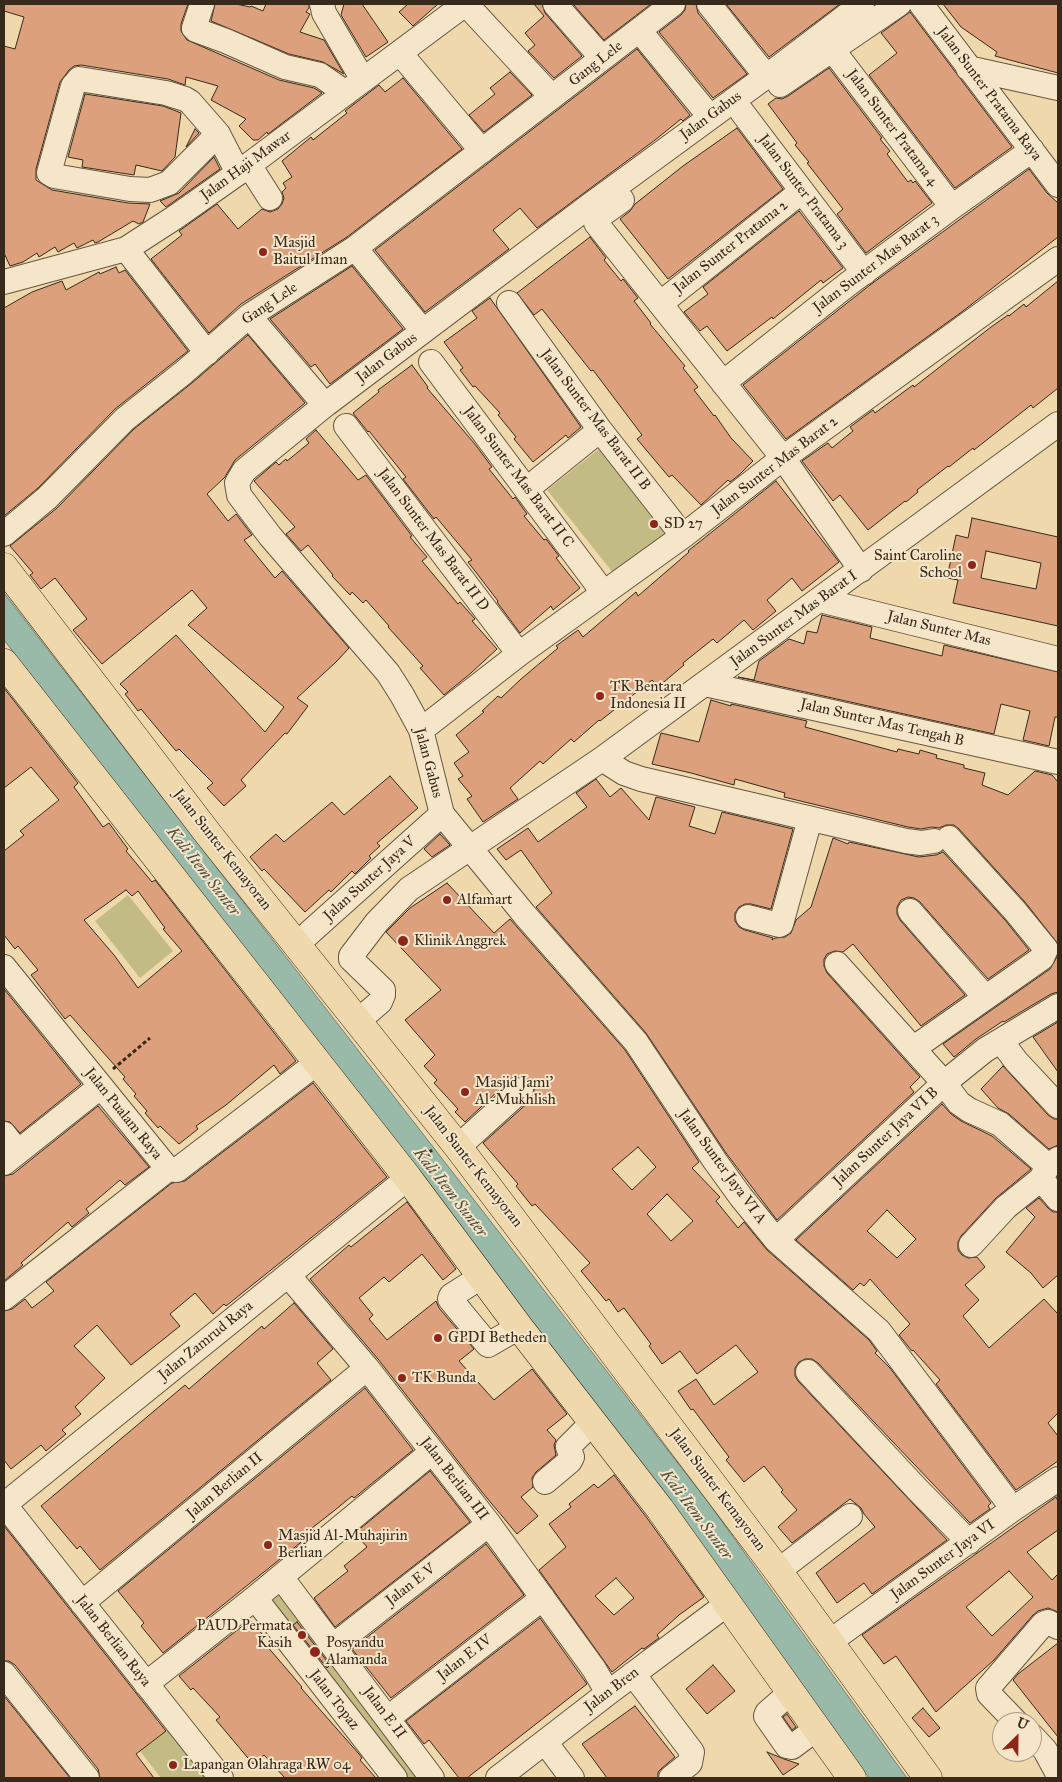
<!DOCTYPE html>
<style>
body{margin:0}
#map{position:relative;width:1062px;height:1782px;overflow:hidden;background:#f0d8ad;font-family:"IM FELL Great Primer",serif}
canvas{display:block}
.frame{position:absolute;inset:0;border:5px solid #372a1b;pointer-events:none}
.north{position:absolute;left:992px;top:1712px;width:50px;height:50px;box-sizing:border-box;background:#f5e6ca;border:1px solid #a99b84;border-radius:50%;rotate:23deg;font-size:14px;font-weight:700;line-height:20px;text-align:center;color:#372a1b}
.north::after{content:'';display:block;margin:auto;width:18px;height:22px;background:#8f2418;clip-path:polygon(50% 0,100% 100%,50% 72%,0 100%)}
</style>
<div id="map">
<canvas width="1062" height="1782"></canvas>
<div class="frame"></div>
<div class="north">U</div>
</div>
<script>
const g = document.querySelector('canvas').getContext('2d');
g.lineJoin = 'round';
function fillPath(path, color) {
  g.fillStyle = color;
  g.fill(path, 'evenodd');
}
function shape(rows) {
  const path = new Path2D();
  for (const r of rows) {
    path.moveTo(r[0], r[1]);
    for (let i = 2; i < r.length; i += 2) path.lineTo(r[i], r[i + 1]);
  }
  return path;
}
function stroke(path, color, width, dash) {
  g.strokeStyle = color;
  g.lineWidth = width;
  g.lineCap = dash ? 'butt' : 'round';
  g.setLineDash(dash || []);
  g.stroke(path);
}
function drawText(font, color, halo, rows, align = 'center') {
  g.font = font + ' "IM FELL Great Primer",serif';
  g.lineWidth = 4;
  g.setLineDash([]);
  g.textBaseline = 'middle';
  g.strokeStyle = halo;
  g.fillStyle = color;
  for (const [text, x, y, turn = 0] of rows) {
    g.save();
    g.translate(x, y);
    g.rotate((+turn || 0) * Math.PI / 180);
    g.textAlign = isNaN(turn) ? turn : align;
    if (halo) g.strokeText(text, 0, 0);
    g.fillText(text, 0, 0);
    g.restore();
  }
}
const green = shape([
 [603,446,674,534,618,579,547,490],
 [128,895,173,951,140,978,95,921],
 [281,1581,429,1778,398,1778,260,1598],
 [168,1729,207,1778,161,1778,140,1751]
]);
const water = shape([
 [4,593,708,1502,907,1778,869,1778,684,1521,4,640,4,593]
]);
const building = shape([
 [4,4,188,4,181,24,181,31,187,40,279,80,314,88,322,93,268,134,267,132,258,140,253,140,239,126,246,119,211,100,218,86,186,77,185,85,168,79,81,65,74,66,69,70,60,82,36,169,36,180,52,190,128,203,150,204,143,222,139,224,133,221,98,242,95,243,93,240,77,248,74,243,58,252,55,247,39,257,37,253,23,262,10,266,4,253,4,46,15,49,24,17,4,11,4,4],
 [215,4,236,4,250,7,251,6,263,11,266,4,309,4,309,8,306,12,310,14,300,32,324,40,344,74,323,62,289,54,211,21,215,4],
 [344,4,362,4,388,42,366,57,341,15,344,4],
 [408,4,438,4,413,26,399,12,408,4],
 [534,4,542,4,545,13,582,56,554,78,528,51,535,45,525,33,544,16,534,4],
 [573,4,651,4,604,40,573,4],
 [686,4,696,4,698,13,747,74,713,98,659,32,681,15,685,10,686,4],
 [726,4,840,4,769,57,726,4],
 [943,4,1058,4,1058,73,995,56,997,52,961,27,943,4],
 [910,12,1012,147,955,188,869,75,897,53,881,33,910,12],
 [637,49,690,115,683,121,681,119,655,140,537,228,520,208,493,230,509,249,425,312,375,250,637,49],
 [829,68,882,138,880,139,890,151,887,154,908,182,911,180,913,183,915,181,932,203,866,253,837,214,843,209,807,163,809,162,795,145,797,143,768,104,776,98,782,99,788,96,829,68],
 [510,72,532,95,484,132,469,115,495,94,490,88,510,72],
 [403,78,462,149,347,237,241,304,209,333,151,259,182,235,179,231,217,204,238,229,262,209,270,212,278,209,282,204,284,198,282,192,286,188,283,183,292,177,282,161,311,137,313,140,347,113,345,111,379,85,385,92,403,78],
 [85,94,163,106,181,113,175,157,162,171,136,165,134,175,82,167,83,160,68,157,85,94],
 [737,128,783,189,668,279,620,219,630,211,635,204,683,166,737,128],
 [195,129,199,133,186,147,195,129],
 [214,157,220,169,166,207,160,201,179,193,214,157],
 [1029,169,1047,193,1058,203,1058,237,963,311,786,439,743,385,870,285,1029,169],
 [799,211,843,268,823,283,821,280,773,319,772,317,727,351,707,326,700,331,684,312,708,294,703,287,799,211],
 [590,237,606,258,604,260,621,281,623,279,638,298,634,301,651,323,650,324,685,366,683,368,698,387,694,390,714,416,715,415,731,438,753,461,739,475,730,482,728,480,701,505,672,475,669,477,637,439,642,435,593,370,591,371,542,309,534,315,517,293,590,237],
 [352,266,403,329,330,384,315,364,311,367,270,319,352,266],
 [116,267,119,273,125,270,188,351,115,409,38,488,4,516,4,308,32,292,62,281,66,290,99,272,100,274,116,267],
 [1058,281,1058,388,1033,408,1031,405,974,450,973,448,949,467,948,466,917,490,918,492,906,502,905,501,868,530,840,495,833,501,802,461,828,443,832,448,853,431,850,427,873,410,875,413,913,385,914,387,991,327,1008,315,1009,316,1024,304,1026,307,1058,281],
 [490,298,581,427,568,438,566,435,533,462,514,439,516,437,498,415,500,413,475,386,473,387,460,370,463,368,444,342,477,318,472,311,490,298],
 [248,335,305,403,235,460,225,477,207,494,228,521,236,514,252,535,244,540,275,578,282,571,349,648,336,662,297,698,308,706,287,734,285,733,241,780,246,786,224,806,207,788,213,783,179,749,176,751,141,709,138,711,125,694,128,692,120,684,176,635,265,732,284,707,188,625,207,608,192,590,102,664,73,630,87,619,55,578,41,589,30,575,33,573,10,546,57,508,134,429,192,383,248,335],
 [412,365,428,387,427,388,474,443,492,467,489,469,513,499,515,497,527,514,524,516,544,540,546,539,559,556,556,558,580,588,553,610,551,606,520,633,497,602,498,601,468,562,472,560,436,517,434,519,403,479,406,477,369,431,368,432,353,413,379,392,378,390,412,365],
 [316,430,358,480,366,475,412,536,410,537,427,557,422,561,458,604,460,602,475,619,472,621,497,649,471,673,444,695,420,668,423,666,388,627,389,626,366,600,363,603,352,592,350,595,332,576,333,575,308,545,301,551,286,534,295,527,254,481,276,462,279,465,286,459,287,461,309,443,306,439,316,430],
 [776,481,839,562,802,591,792,578,767,600,776,611,753,630,744,620,717,643,713,639,683,663,684,665,658,687,652,680,600,721,599,720,574,742,571,739,543,764,540,761,510,788,518,799,483,822,467,799,472,796,458,779,463,776,454,763,469,752,456,735,484,712,482,711,498,696,501,698,521,679,558,648,556,646,578,630,583,637,636,592,638,596,689,552,688,551,776,481],
 [972,518,1058,537,1058,626,953,603,958,580,947,578,956,535,968,538,972,518],
 [986,551,1041,563,1036,589,981,578,986,551],
 [822,615,872,627,870,638,942,656,944,645,1058,672,1058,717,1055,717,1049,746,1023,740,1030,711,1001,704,994,734,738,677,754,680,759,661,789,639,804,644,807,631,817,633,822,615],
 [4,688,78,783,74,787,103,827,109,823,128,849,126,851,152,882,155,880,296,1061,280,1074,274,1065,226,1105,196,1126,198,1129,179,1144,160,1126,158,1128,145,1113,147,1111,134,1096,136,1094,123,1079,125,1077,70,1015,65,1019,31,975,38,970,18,946,15,949,4,935,4,851,24,835,20,831,59,800,31,767,4,788,4,688],
 [126,890,132,896,138,891,165,928,163,929,182,951,138,988,114,955,84,920,126,890],
 [711,700,731,706,731,704,807,721,805,727,897,752,898,749,919,754,920,750,937,755,936,758,964,765,964,768,985,773,982,785,1008,795,1035,771,1052,775,1058,782,1058,944,1025,902,959,829,954,825,946,825,939,828,932,827,921,829,908,827,784,797,785,793,735,779,734,785,691,773,652,764,661,733,699,742,711,700],
 [390,776,418,808,377,843,380,846,369,856,371,858,355,874,352,871,331,892,329,890,305,912,264,869,262,871,250,857,276,834,284,842,332,802,344,815,390,776],
 [596,779,610,797,621,788,649,820,656,797,695,807,689,826,715,834,722,812,793,829,771,909,751,904,745,904,739,907,735,913,735,921,739,927,745,930,773,938,772,940,775,938,785,937,791,933,796,920,811,907,833,838,848,844,849,842,919,857,936,855,943,852,1005,920,1029,950,988,979,920,902,914,898,908,897,901,900,897,907,897,914,900,920,965,995,921,1026,853,944,843,952,835,951,827,954,824,959,824,966,827,973,920,1077,910,1087,914,1092,777,1220,726,1153,646,1033,536,907,552,893,521,850,506,860,497,849,528,828,538,842,587,807,576,793,596,779],
 [440,834,450,845,432,857,424,849,440,834],
 [447,883,494,933,510,919,625,1050,699,1162,692,1168,720,1197,716,1201,738,1228,744,1222,767,1250,869,1340,877,1351,875,1353,890,1368,991,1503,988,1506,990,1509,970,1523,818,1363,812,1359,805,1359,799,1362,795,1368,795,1376,798,1381,947,1540,872,1594,864,1583,837,1603,816,1573,875,1527,864,1514,861,1508,850,1499,792,1543,778,1527,797,1510,781,1492,783,1490,764,1466,744,1482,726,1460,729,1457,693,1409,691,1410,678,1391,696,1379,714,1405,758,1372,736,1345,697,1374,680,1351,662,1364,649,1346,651,1344,624,1308,618,1312,609,1299,606,1301,581,1271,590,1263,535,1204,532,1206,516,1186,518,1184,483,1143,531,1100,534,1094,534,1088,531,1080,525,1077,515,1078,513,1077,465,1122,455,1112,458,1109,434,1083,437,1080,424,1066,435,1055,405,1020,441,990,386,932,410,908,447,883],
 [638,1147,656,1167,632,1190,612,1169,638,1147],
 [667,1194,693,1221,671,1241,647,1214,667,1194],
 [1058,955,1058,992,1051,994,1004,1022,1003,1021,976,1039,954,1057,943,1044,1050,969,1058,955],
 [4,989,81,1084,20,1133,10,1122,4,1121,4,989],
 [1058,1022,1058,1072,1033,1037,1058,1022],
 [1003,1066,1048,1115,1054,1119,1058,1119,1058,1145,1049,1149,1009,1114,998,1108,981,1089,1003,1066],
 [313,1083,387,1177,226,1306,224,1304,213,1314,195,1293,170,1314,180,1326,131,1365,97,1325,74,1346,105,1378,75,1407,81,1414,62,1430,66,1434,46,1451,41,1445,11,1469,4,1460,4,1311,12,1309,25,1299,32,1308,54,1291,46,1282,172,1183,185,1181,313,1083],
 [942,1104,951,1114,961,1121,992,1136,1031,1169,996,1198,961,1236,958,1242,958,1250,962,1255,968,1258,977,1257,985,1267,965,1285,979,1300,963,1316,989,1348,1044,1299,1058,1314,1058,1413,1048,1423,1058,1436,1058,1461,1016,1490,936,1384,940,1380,913,1350,912,1351,899,1335,910,1324,870,1279,864,1286,860,1283,853,1290,796,1240,942,1104],
 [887,1210,916,1239,897,1258,867,1231,887,1210],
 [98,1106,149,1167,125,1185,120,1180,86,1209,89,1213,72,1227,68,1222,21,1263,23,1265,4,1281,4,1176,13,1174,98,1106],
 [1039,1198,1048,1208,1053,1212,1058,1212,1058,1275,1043,1288,1031,1273,1006,1252,1035,1217,1026,1208,1039,1198],
 [407,1202,456,1269,443,1280,422,1254,389,1282,384,1277,359,1298,373,1315,369,1319,387,1340,436,1301,439,1308,474,1349,459,1361,494,1400,532,1369,567,1414,547,1430,556,1440,554,1445,556,1455,536,1472,532,1478,533,1487,521,1497,538,1516,517,1534,482,1492,378,1359,310,1279,349,1245,351,1247,407,1202],
 [294,1303,333,1349,317,1363,331,1380,100,1570,80,1546,77,1549,41,1506,185,1385,189,1389,262,1326,264,1329,294,1303],
 [365,1388,413,1450,354,1498,352,1496,335,1510,312,1528,315,1531,163,1653,141,1626,144,1623,118,1591,365,1388],
 [430,1471,470,1522,335,1627,314,1598,348,1571,344,1566,367,1547,355,1533,430,1471],
 [614,1475,647,1518,704,1597,679,1615,657,1635,659,1638,644,1649,642,1648,612,1672,539,1570,566,1547,549,1524,571,1507,569,1504,594,1484,598,1488,614,1475],
 [616,1578,634,1598,614,1615,595,1596,616,1578],
 [1056,1497,1058,1501,1058,1530,1027,1552,1052,1580,1058,1574,1058,1612,1048,1608,1038,1611,1033,1615,994,1660,936,1712,896,1656,884,1664,862,1635,1056,1497],
 [1009,1571,1033,1597,992,1636,966,1607,1009,1571],
 [4,1526,166,1731,136,1754,154,1778,100,1778,98,1769,15,1665,9,1661,4,1661,4,1526],
 [486,1544,524,1595,391,1698,352,1649,486,1544],
 [540,1618,587,1684,467,1778,459,1778,429,1740,424,1744,406,1721,540,1618],
 [250,1620,263,1635,260,1638,302,1687,301,1688,359,1754,362,1758,360,1760,376,1778,285,1778,264,1755,253,1764,216,1720,220,1717,193,1688,191,1690,179,1676,250,1620],
 [297,1622,330,1665,327,1668,293,1625,297,1622],
 [1058,1643,1058,1737,1013,1680,1018,1674,1058,1643],
 [713,1665,735,1691,707,1714,686,1689,713,1665],
 [4,1696,70,1778,4,1778,4,1696],
 [635,1706,675,1757,662,1768,658,1772,658,1778,607,1778,582,1744,635,1706],
 [923,1708,940,1728,929,1737,912,1718,923,1708],
 [787,1714,796,1727,792,1730,783,1717,787,1714],
 [767,1752,784,1759,799,1764,783,1775,767,1752]
]);
const path = shape([
 [113,1069,150,1038],
 [419,1160,432,1150]
]);
const minor = shape([
 [202,4,194,28,196,30,226,41,285,67,320,75,346,93],
 [322,4,324,13,363,80],
 [466,4,552,97],
 [555,4,602,58],
 [709,4,766,76],
 [862,4,779,67,589,206,325,405,244,471,237,483,239,495,270,536,388,673,402,695,421,730,442,814,524,914,636,1042,715,1161,741,1197,776,1240,879,1331,1013,1509],
 [921,4,1058,185],
 [639,30,710,117],
 [832,49,952,207],
 [400,53,482,151],
 [968,68,1058,88],
 [780,85,899,4],
 [742,112,864,273],
 [218,134,169,183,150,190,130,189,54,176,49,173,73,86,79,79,166,93,185,99,190,102,218,134,238,173],
 [249,165,270,198],
 [622,200,597,218,596,223,783,458,861,570],
 [355,248,423,331],
 [126,249,207,353],
 [4,282,126,249,174,218,238,173,465,4],
 [509,303,600,430,683,536],
 [661,303,802,191],
 [249,316,325,405],
 [431,362,603,592],
 [723,383,848,284,952,207,1032,150],
 [346,426,519,654],
 [527,489,600,430],
 [4,534,47,498,125,419,183,373,249,316,355,248,673,4],
 [820,600,1058,659],
 [705,684,1058,762],
 [421,730,519,654,683,536,783,458,1058,259],
 [602,759,624,773,641,779,906,841,921,843,934,841],
 [910,911,985,997],
 [748,917,779,925,781,924,810,819],
 [297,944,442,814],
 [837,964,944,1083,959,1103,969,1110,1000,1124,1048,1166],
 [4,967,168,1169],
 [358,1021,380,1002,383,995,383,990,351,959,351,956,377,922,409,889,602,759,1058,424],
 [1001,1041,1016,1061,1058,1106],
 [914,1048,1042,958,1046,949,1015,911,949,838],
 [4,1134,18,1152],
 [458,1147,521,1090],
 [4,1163,100,1087],
 [168,1169,177,1170,318,1062],
 [1041,1179,1058,1199],
 [776,1240,944,1083,985,1050,1058,1006],
 [971,1245,1006,1207,1041,1179,1048,1166,1058,1159],
 [288,1275,367,1368,489,1524,594,1669,608,1693],
 [481,1277,451,1296,450,1299,488,1345,519,1327],
 [4,1298,168,1169],
 [808,1372,917,1489,969,1542],
 [545,1482,570,1461,572,1457,568,1447,592,1423],
 [4,1504,221,1778],
 [4,1505,408,1178],
 [778,1571,850,1516],
 [281,1577,432,1778],
 [255,1598,395,1778],
 [82,1603,367,1368],
 [828,1643,1013,1509,1058,1479],
 [333,1646,489,1524],
 [4,1674,87,1778],
 [633,1674,692,1752,690,1763,671,1778],
 [146,1684,255,1598,432,1452],
 [790,1693,767,1713,766,1716,787,1746,792,1747,816,1729],
 [388,1718,543,1598],
 [1016,1722,989,1694,988,1688,1043,1624,1048,1622,1058,1627],
 [1032,1736,1045,1750,1058,1774],
 [545,1742,572,1778],
 [498,1778,608,1693,727,1604]
]);
const major = shape([
 [4,567,209,835,458,1147,778,1571,928,1778],
 [4,663,408,1178,519,1327,660,1509,852,1778]
]);
const markers = [
 [263,252,5,"#8f2418"],
 [654,524,5,"#8f2418"],
 [972,565,5,"#8f2418"],
 [600,696,5,"#8f2418"],
 [447,900,5,"#8f2418"],
 [403,941,6,"#8f2418"],
 [465,1092,5,"#8f2418"],
 [438,1338,5,"#8f2418"],
 [402,1378,5,"#8f2418"],
 [268,1545,5,"#8f2418"],
 [302,1635,5,"#8f2418"],
 [315,1652,6,"#8f2418"],
 [173,1765,5,"#8f2418"]
];
const streetNames = [
 ["Gang Lele",596,64,-38],
 ["Jalan Sunter Pratama Raya",989,94,53],
 ["Jalan Gabus",711,116,-36],
 ["Jalan Sunter Pratama 4",892,128,53],
 ["Jalan Haji Mawar",246,166,-36],
 ["Jalan Sunter Pratama 3",803,192,53],
 ["Jalan Sunter Pratama 2",731,247,-38],
 ["Jalan Sunter Mas Barat 3",876,264,-37],
 ["Gang Lele",270,304,-34],
 ["Jalan Gabus",387,358,-37],
 ["Jalan Sunter Mas Barat II B",595,420,53],
 ["Jalan Sunter Mas Barat 2",775,466,-37],
 ["Jalan Sunter Mas Barat II C",518,477,53],
 ["Jalan Sunter Mas Barat II D",433,540,53],
 ["Jalan Sunter Mas Barat I",794,619,-36],
 ["Jalan Sunter Mas",939,629,14],
 ["Jalan Sunter Mas Tengah B",882,723,13],
 ["Jalan Gabus",428,763,75],
 ["Jalan Sunter Kemayoran",222,850,52],
 ["Jalan Sunter Jaya V",370,879,-42],
 ["Jalan Pualam Raya",123,1114,51],
 ["Jalan Sunter Jaya VI B",886,1137,-43],
 ["Jalan Sunter Kemayoran",473,1167,52],
 ["Jalan Sunter Jaya VI A",722,1167,54],
 ["Jalan Zamrud Raya",206,1341,-39],
 ["Jalan Berlian III",454,1479,52],
 ["Jalan Berlian II",225,1486,-40],
 ["Jalan Sunter Kemayoran",717,1490,53],
 ["Jalan Sunter Jaya VI",943,1560,-36],
 ["Jalan E V",411,1585,-38],
 ["Jalan Berlian Raya",113,1641,52],
 ["Jalan E IV",465,1658,-38],
 ["Jalan Bren",612,1690,-37],
 ["Jalan Topaz",334,1700,52],
 ["Jalan E II",384,1713,53]
];
const poiNames = [
 ["Masjid",273,243],
 ["Baitul Iman",273,260],
 ["SD 27",664,524],
 ["Saint Caroline",962,556,"right"],
 ["School",962,573,"right"],
 ["TK Bentara",610,687],
 ["Indonesia II",610,704],
 ["Alfamart",457,900],
 ["Klinik Anggrek",414,941],
 ["Masjid Jami'",475,1083],
 ["Al-Mukhlish",475,1100],
 ["GPDI Betheden",448,1338],
 ["TK Bunda",412,1378],
 ["Masjid Al-Muhajirin",278,1536],
 ["Berlian",278,1553],
 ["PAUD Permata",292,1626,"right"],
 ["Kasih",292,1643,"right"],
 ["Posyandu",326,1643],
 ["Alamanda",326,1660],
 ["Lapangan Olahraga RW 04",183,1765]
];
const waterNames = [
 ["Kali Item Sunter",203,872,52],
 ["Kali Item Sunter",450,1193,52],
 ["Kali Item Sunter",696,1515,53]
];
fillPath(green, '#c2bc84');
fillPath(water, '#9abaa9');
stroke(water, '#728070', 1);
fillPath(building, '#dca07d');
stroke(building, '#372a1b', 1);
stroke(minor, '#655640', 26);
stroke(major, '#372a1b', 29);
stroke(path, '#372a1b', 3, [4, 2.5]);
stroke(minor, '#f5e6ca', 24);
stroke(major, '#f0d8ad', 28);
for (const [x, y, r, color] of markers) {
  const dot = new Path2D();
  dot.arc(x, y, r, 0, 2 * Math.PI);
  g.fillStyle = color;
  g.fill(dot);
  stroke(dot, '#f5e6ca', 2);
}
drawText('15px', '#372a1b', '#f5e6ca', streetNames);
drawText('15px', '#372a1b', '#f5e6ca', poiNames, 'left');
drawText('italic 16px', '#504e3e', '#f5e6ca', waterNames);
</script>
